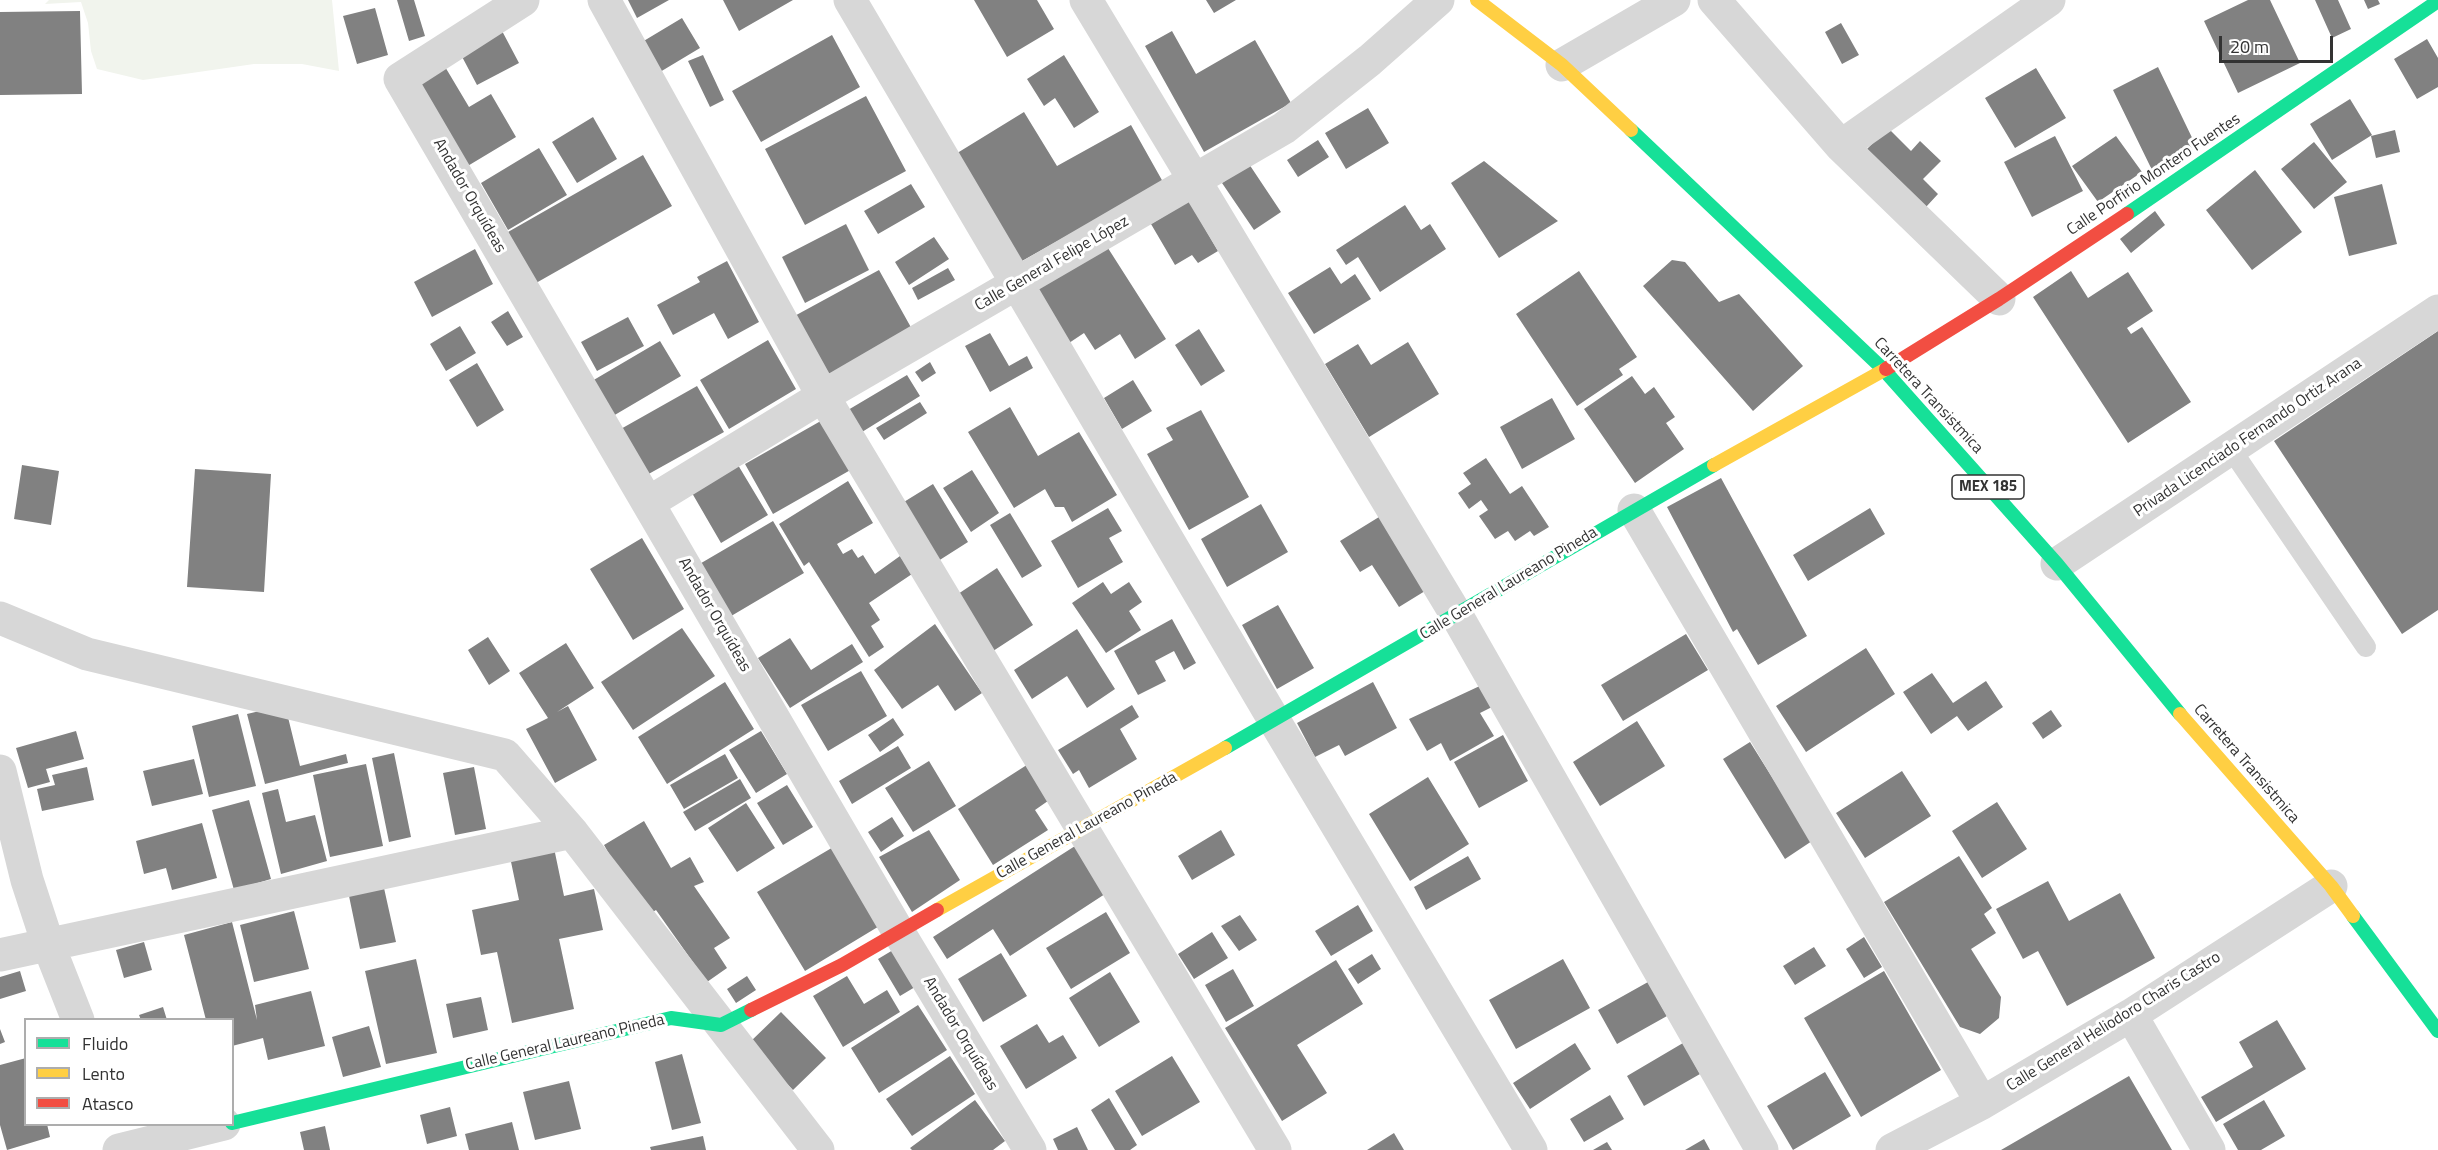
<!DOCTYPE html>
<meta charset="utf-8">
<style>
body{margin:0}
#map{position:relative;width:2438px;height:1150px;overflow:hidden;background:#fff;font-family:"Titillium Web",sans-serif}
canvas{display:block}
.legend{position:absolute;left:24px;top:1018px;width:210px;height:108px;box-sizing:border-box;background:#fff;border:2px solid #adadad;margin:0;padding:8px 10px;list-style:none;font-size:18px;color:#333}
.legend li{display:flex;align-items:center;gap:12px;height:30px}
.legend b{width:30px;border:2px solid #adadad}
.scale{position:absolute;left:2219px;top:36px;width:114px;height:27px;box-sizing:border-box;border:3px solid #333;border-top:0;padding-left:8px;font-size:18px;line-height:21px;white-space:nowrap;color:#333;-webkit-text-stroke:4px #fff;paint-order:stroke}
</style>
<div id="map">
<canvas width="2438" height="1150"></canvas>
<ul class="legend">
<li><b style="height:8px;background:#16e098"></b>Fluido</li>
<li><b style="height:8px;background:#ffcf43"></b>Lento</li>
<li><b style="height:8px;background:#f24e42"></b>Atasco</li>
</ul>
<div class="scale">20 m</div>
</div>
<script>
const g = document.querySelector('canvas').getContext('2d');
g.lineJoin = 'round';
function fillPath(path, color) {
  g.fillStyle = color;
  g.fill(path, 'evenodd');
}
function shape(rows) {
  const path = new Path2D();
  for (const r of rows) {
    path.moveTo(r[0], r[1]);
    for (let i = 2; i < r.length; i += 2) path.lineTo(r[i], r[i + 1]);
  }
  return path;
}
function stroke(path, color, width, dash) {
  g.strokeStyle = color;
  g.lineWidth = width;
  g.lineCap = dash ? 'butt' : 'round';
  g.setLineDash(dash || []);
  g.stroke(path);
}
function drawText(font, color, halo, rows, align = 'center') {
  g.font = font + ' "Titillium Web",sans-serif';
  g.lineWidth = 6;
  g.setLineDash([]);
  g.textBaseline = 'middle';
  g.strokeStyle = halo;
  g.fillStyle = color;
  for (const [text, x, y, turn = 0] of rows) {
    g.save();
    g.translate(x, y);
    g.rotate((+turn || 0) * Math.PI / 180);
    g.textAlign = isNaN(turn) ? turn : align;
    if (halo) g.strokeText(text, 0, 0);
    g.fillText(text, 0, 0);
    g.restore();
  }
}
const green = shape([
 [49,0,332,0,339,71,302,64,254,64,143,80,97,69,91,51,88,23,81,2,45,4]
]);
const building = shape([
 [397,0,414,0,425,36,409,41],
 [628,0,669,0,637,18],
 [723,0,793,0,739,31],
 [974,0,1037,0,1054,29,1007,57],
 [1206,0,1236,0,1214,13],
 [2248,0,2270,0,2300,63,2238,93,2204,21],
 [2315,0,2338,0,2351,29,2332,38],
 [2364,0,2378,0,2380,4,2368,9],
 [375,8,388,55,357,64,343,16],
 [80,11,82,94,0,95,0,12],
 [682,18,700,48,655,75,637,45],
 [1841,23,1859,55,1842,64,1825,32],
 [501,29,519,63,477,85,459,51],
 [1172,31,1196,74,1255,40,1291,103,1204,152,1145,46],
 [832,35,860,87,761,142,732,91],
 [2427,39,2438,58,2438,87,2417,99,2394,59],
 [703,55,724,100,710,107,688,61],
 [1064,55,1099,112,1074,128,1055,98,1044,106,1027,79],
 [441,60,469,107,491,94,516,137,461,170,407,80],
 [2158,67,2197,148,2152,170,2113,90],
 [2036,68,2066,118,2015,148,1985,98],
 [866,96,906,171,805,225,765,149],
 [2350,99,2372,135,2332,160,2310,124],
 [1368,108,1389,143,1346,169,1325,133],
 [1024,112,1057,166,1131,125,1163,182,1022,261,954,155],
 [593,117,617,159,577,183,552,142],
 [1888,128,1911,151,1920,141,1941,161,1923,179,1938,194,1926,207,1867,149],
 [2395,130,2400,152,2376,158,2371,136],
 [2055,136,2083,191,2032,217,2004,162],
 [2116,136,2142,172,2098,202,2072,166],
 [1318,140,1329,157,1298,177,1287,160],
 [2314,142,2347,182,2314,209,2281,169],
 [539,148,567,195,508,230,481,183],
 [643,155,672,206,536,283,508,232],
 [1484,161,1558,221,1499,258,1451,183],
 [1249,164,1281,212,1254,230,1222,183],
 [2255,170,2302,232,2252,270,2206,210],
 [911,184,925,207,878,234,864,211],
 [2382,184,2397,244,2349,256,2334,197],
 [1189,201,1218,251,1198,263,1192,255,1175,265,1151,224],
 [1405,205,1421,230,1430,224,1446,249,1380,292,1358,257,1346,265,1336,250],
 [2155,211,2165,225,2131,253,2120,239],
 [846,224,869,270,805,303,782,257],
 [934,237,949,259,909,285,895,262],
 [1106,245,1166,339,1135,359,1120,334,1095,350,1084,333,1063,347,1030,293],
 [475,249,493,284,432,317,414,282],
 [1672,260,1685,262,1719,302,1739,294,1803,366,1753,411,1643,286],
 [727,261,759,322,728,339,714,313,673,335,657,305,700,282,697,277],
 [1330,267,1341,284,1355,274,1371,299,1314,334,1288,293],
 [948,268,955,280,918,300,912,288],
 [879,270,913,331,822,381,789,319],
 [1579,271,1637,357,1619,369,1623,375,1577,406,1516,314],
 [2071,271,2088,298,2128,272,2153,311,2127,328,2131,334,2142,327,2191,402,2128,443,2033,297],
 [508,311,523,337,507,346,491,322],
 [628,317,644,346,597,371,581,342],
 [460,326,476,353,446,371,430,344],
 [1199,329,1225,371,1201,386,1175,345],
 [2438,331,2438,610,2402,634,2274,441],
 [990,333,1009,366,1027,356,1033,368,990,392,965,346],
 [768,340,796,389,729,429,700,380],
 [660,341,681,376,613,416,592,381],
 [1408,342,1439,394,1369,437,1325,364,1358,344,1371,365],
 [930,362,936,373,922,382,915,372],
 [477,363,504,410,477,427,449,380],
 [907,375,920,396,862,432,848,410],
 [1632,376,1645,394,1654,387,1675,417,1666,423,1684,449,1635,483,1584,409],
 [1133,380,1152,411,1122,429,1104,398],
 [697,386,724,432,645,476,619,430],
 [1552,398,1575,439,1522,469,1500,427],
 [920,402,927,413,884,440,876,428],
 [1010,407,1038,456,1079,432,1117,495,1072,522,1064,507,1055,507,1045,489,1014,508,968,432],
 [1201,410,1249,497,1189,530,1147,454,1173,440,1166,428],
 [826,418,854,468,773,514,745,464],
 [1486,458,1510,494,1522,486,1549,527,1534,536,1530,531,1515,541,1508,531,1495,539,1479,516,1488,510,1481,500,1469,509,1458,493,1471,484,1463,473],
 [22,465,59,471,51,525,14,519],
 [738,465,768,515,721,543,692,493],
 [195,469,271,474,264,592,187,587],
 [972,470,999,513,971,532,943,488],
 [1721,478,1807,636,1758,665,1737,629,1733,632,1667,507],
 [848,481,873,523,837,544,843,554,852,549,858,558,863,555,875,574,900,556,912,574,869,603,880,620,871,626,884,647,869,657,809,562,804,566,779,524],
 [933,484,968,542,935,563,899,505],
 [1261,504,1288,552,1227,587,1201,539],
 [1108,508,1122,531,1109,538,1123,562,1078,588,1051,541],
 [1870,508,1885,534,1808,581,1793,555],
 [1010,513,1042,566,1022,578,990,525],
 [1379,517,1425,591,1399,607,1372,565,1360,572,1340,541],
 [773,521,804,573,721,622,691,569],
 [642,538,684,609,633,640,590,569],
 [997,568,1033,625,990,653,955,596],
 [1103,582,1111,594,1129,582,1142,602,1129,611,1141,630,1106,653,1072,603],
 [1278,605,1314,668,1277,689,1242,625],
 [1172,619,1196,663,1184,670,1174,651,1155,661,1166,681,1138,695,1114,651],
 [935,624,982,693,955,711,938,685,902,709,874,670],
 [682,628,715,676,633,730,601,682],
 [1077,629,1115,689,1087,708,1067,676,1032,699,1014,670],
 [1686,634,1708,670,1623,721,1601,685],
 [488,637,510,671,489,685,468,650],
 [790,638,811,670,852,644,863,662,790,708,758,658],
 [566,643,594,688,557,712,568,706,597,760,555,783,526,729,548,718,519,673],
 [1866,648,1895,694,1806,752,1776,706],
 [861,671,887,716,828,751,801,705],
 [1932,673,1953,703,1986,681,2003,707,1968,731,1957,716,1931,734,1903,692],
 [725,682,754,729,667,784,638,737],
 [1373,682,1397,728,1345,756,1339,745,1315,757,1297,723],
 [1484,684,1496,705,1480,713,1494,736,1450,761,1441,743,1427,751,1409,719],
 [285,705,300,766,346,754,348,763,265,784,247,714],
 [1132,705,1139,717,1120,729,1137,759,1089,788,1079,770,1073,774,1058,750],
 [2051,710,2062,726,2043,739,2032,723],
 [238,714,256,786,209,797,192,726],
 [893,718,904,735,880,752,868,735],
 [1637,721,1665,766,1600,806,1573,762],
 [76,731,84,759,46,769,50,782,28,788,16,748],
 [761,731,787,774,756,793,729,750],
 [1503,735,1528,781,1479,808,1454,762],
 [1750,742,1812,841,1785,859,1723,759],
 [898,746,911,768,852,804,839,781],
 [394,753,411,837,389,842,372,758],
 [725,754,738,778,684,809,670,785],
 [194,759,203,794,152,806,143,771],
 [929,761,956,806,913,832,885,788],
 [1033,761,1055,796,1035,810,1048,830,993,865,958,809],
 [366,764,383,846,330,857,313,775],
 [87,767,94,800,42,811,37,789,55,785,52,775],
 [474,767,486,829,455,835,443,773],
 [1902,771,1931,816,1865,858,1836,813],
 [1428,777,1469,844,1410,881,1369,814],
 [740,779,751,798,695,831,683,812],
 [787,785,813,827,783,845,757,803],
 [278,789,286,822,315,815,327,861,281,874,262,793],
 [249,800,271,879,234,890,212,810],
 [1997,802,2027,849,1982,878,1952,831],
 [746,803,775,848,737,872,708,828],
 [892,817,904,836,881,852,868,832],
 [644,821,671,868,690,857,704,882,694,886,730,938,714,948,727,968,707,982,656,910,645,917,604,845],
 [202,823,217,878,172,890,166,868,144,874,136,841],
 [929,830,960,880,912,912,879,857],
 [1221,830,1235,855,1192,880,1178,856],
 [835,846,881,925,805,971,757,892],
 [1075,846,1105,894,1010,956,993,929,947,959,933,937],
 [554,848,564,896,594,889,603,930,559,939,574,1009,512,1023,497,952,481,955,472,910,519,900,510,857],
 [1468,856,1481,879,1426,910,1414,887],
 [1959,856,1992,908,1984,914,1996,933,1971,949,2001,997,1999,1018,1980,1034,1960,1027,1884,902],
 [2048,881,2069,921,2120,893,2155,958,2067,1006,2038,951,2023,959,1996,909],
 [384,888,396,942,360,949,349,896],
 [1358,905,1373,931,1331,956,1315,931],
 [294,911,309,969,254,982,240,925],
 [1106,912,1130,953,1071,989,1046,948],
 [1240,915,1257,940,1239,951,1221,926],
 [232,922,257,1020,255,1005,311,991,325,1046,268,1060,263,1038,232,1046,232,1020,206,1020,184,935],
 [1212,932,1228,958,1194,979,1178,954],
 [1864,937,1882,967,1864,978,1846,949],
 [144,942,152,970,124,978,116,950],
 [898,947,920,984,900,996,878,959],
 [1814,947,1826,966,1795,985,1783,966],
 [1001,953,1027,996,983,1022,958,979],
 [1372,954,1381,969,1358,984,1348,969],
 [416,959,437,1053,386,1064,365,971],
 [1563,959,1590,1008,1516,1049,1489,1000],
 [1336,960,1363,1004,1297,1045,1327,1093,1282,1121,1225,1028],
 [1233,969,1254,1006,1226,1022,1205,985],
 [20,971,26,991,0,999,0,977],
 [1884,971,1941,1070,1861,1117,1804,1018],
 [1110,972,1140,1022,1099,1047,1069,998],
 [747,976,756,990,736,1003,727,989],
 [847,976,864,1004,887,990,900,1012,843,1047,813,996],
 [1648,982,1667,1016,1617,1044,1598,1010],
 [481,997,488,1030,453,1038,446,1004],
 [918,1005,947,1050,879,1093,851,1048],
 [163,1007,167,1020,141,1020,139,1015],
 [781,1012,826,1058,793,1090,748,1044],
 [2277,1020,2306,1069,2216,1122,2201,1097,2253,1067,2239,1042],
 [1037,1024,1049,1043,1063,1035,1077,1058,1026,1089,1000,1046],
 [369,1026,381,1067,343,1077,332,1037],
 [0,1029,5,1042,0,1044],
 [1575,1043,1591,1069,1530,1109,1513,1083],
 [1683,1043,1700,1074,1644,1106,1627,1076],
 [682,1054,701,1123,672,1130,655,1062],
 [950,1056,975,1094,912,1136,886,1099],
 [1172,1056,1200,1102,1142,1136,1115,1091],
 [26,1058,26,1124,47,1124,50,1137,7,1150,0,1125,0,1065],
 [1825,1072,1851,1116,1793,1150,1767,1106],
 [2129,1076,2172,1150,2001,1150],
 [569,1081,581,1129,535,1140,523,1092],
 [1610,1095,1624,1119,1584,1142,1570,1119],
 [1109,1098,1137,1145,1130,1150,1115,1150,1091,1110],
 [975,1100,1005,1141,993,1150,912,1150,910,1148],
 [2264,1100,2285,1136,2261,1150,2238,1150,2223,1124],
 [450,1107,457,1136,427,1144,420,1115],
 [512,1122,519,1150,469,1150,465,1134],
 [325,1126,330,1150,304,1150,300,1132],
 [1077,1127,1088,1150,1058,1150,1053,1139],
 [1394,1133,1404,1150,1367,1150],
 [703,1136,706,1150,651,1150,650,1147],
 [1704,1139,1710,1150,1685,1150],
 [1607,1142,1612,1150,1593,1150]
]);
const lane = shape([
 [2231,449,2366,647]
]);
const street = shape([
 [523,0,400,79,898,931,1030,1150],
 [604,0,823,396,1275,1150],
 [850,0,1274,720,1531,1150],
 [1086,0,1457,616,1762,1150],
 [1714,0,1841,146,1999,299],
 [1562,65,1674,0],
 [1841,146,2049,0],
 [648,503,823,396,1284,128,1370,60,1438,0],
 [1634,510,1982,1103],
 [2057,564,2438,311],
 [0,618,87,654,505,755,572,832,818,1150],
 [0,771,27,880,48,944,78,1020],
 [0,955,572,832],
 [2131,1015,2209,1150],
 [119,1150,224,1124],
 [1892,1150,1982,1103,2131,1015,2331,886]
]);
const fast = shape([
 [1631,130,1884,370,2057,564,2180,714],
 [2127,214,2438,1],
 [1225,748,1714,465],
 [2353,916,2438,1031],
 [232,1123,671,1018,721,1025,751,1010]
]);
const slow = shape([
 [1477,0,1562,65,1631,130],
 [1714,465,1886,369],
 [2180,714,2331,886,2353,916],
 [937,910,1225,748]
]);
const jam = shape([
 [1886,369,1999,299,2127,214],
 [751,1010,842,965,937,910]
]);
const shields = [
 [1988,487,72]
];
const shieldNames = [
 ["MEX 185",1988,487]
];
const streetNames = [
 ["Calle Porfirio Montero Fuentes",2154,175,-34],
 ["Andador Orquídeas",469,196,60],
 ["Calle General Felipe López",1052,264,-30],
 ["Carretera Transistmica",1928,396,47],
 ["Privada Licenciado Fernando Ortiz Arana",2248,438,-34],
 ["Calle General Laureano Pineda",1509,584,-31],
 ["Andador Orquídeas",714,615,60],
 ["Carretera Transistmica",2246,764,49],
 ["Calle General Laureano Pineda",1087,826,-29],
 ["Calle General Heliodoro Charis Castro",2114,1022,-32],
 ["Andador Orquídeas",960,1034,59],
 ["Calle General Laureano Pineda",565,1043,-13]
];
fillPath(green, '#f1f4ed');
fillPath(building, '#818181');
stroke(lane, '#d7d7d7', 20);
stroke(street, '#d7d7d7', 33);
stroke(fast, '#16e098', 14);
stroke(slow, '#ffcf43', 14);
stroke(jam, '#f24e42', 14);
for (const [x, y, w] of shields) {
  const box = new Path2D();
  box.roundRect(x - w / 2, y - 12, w, 24, 4.5);
  g.fillStyle = '#fff';
  g.fill(box);
  stroke(box, '#333', 1.5);
}
drawText('bold 15px', '#333', null, shieldNames);
drawText('16px', '#333', '#fff', streetNames);
</script>
